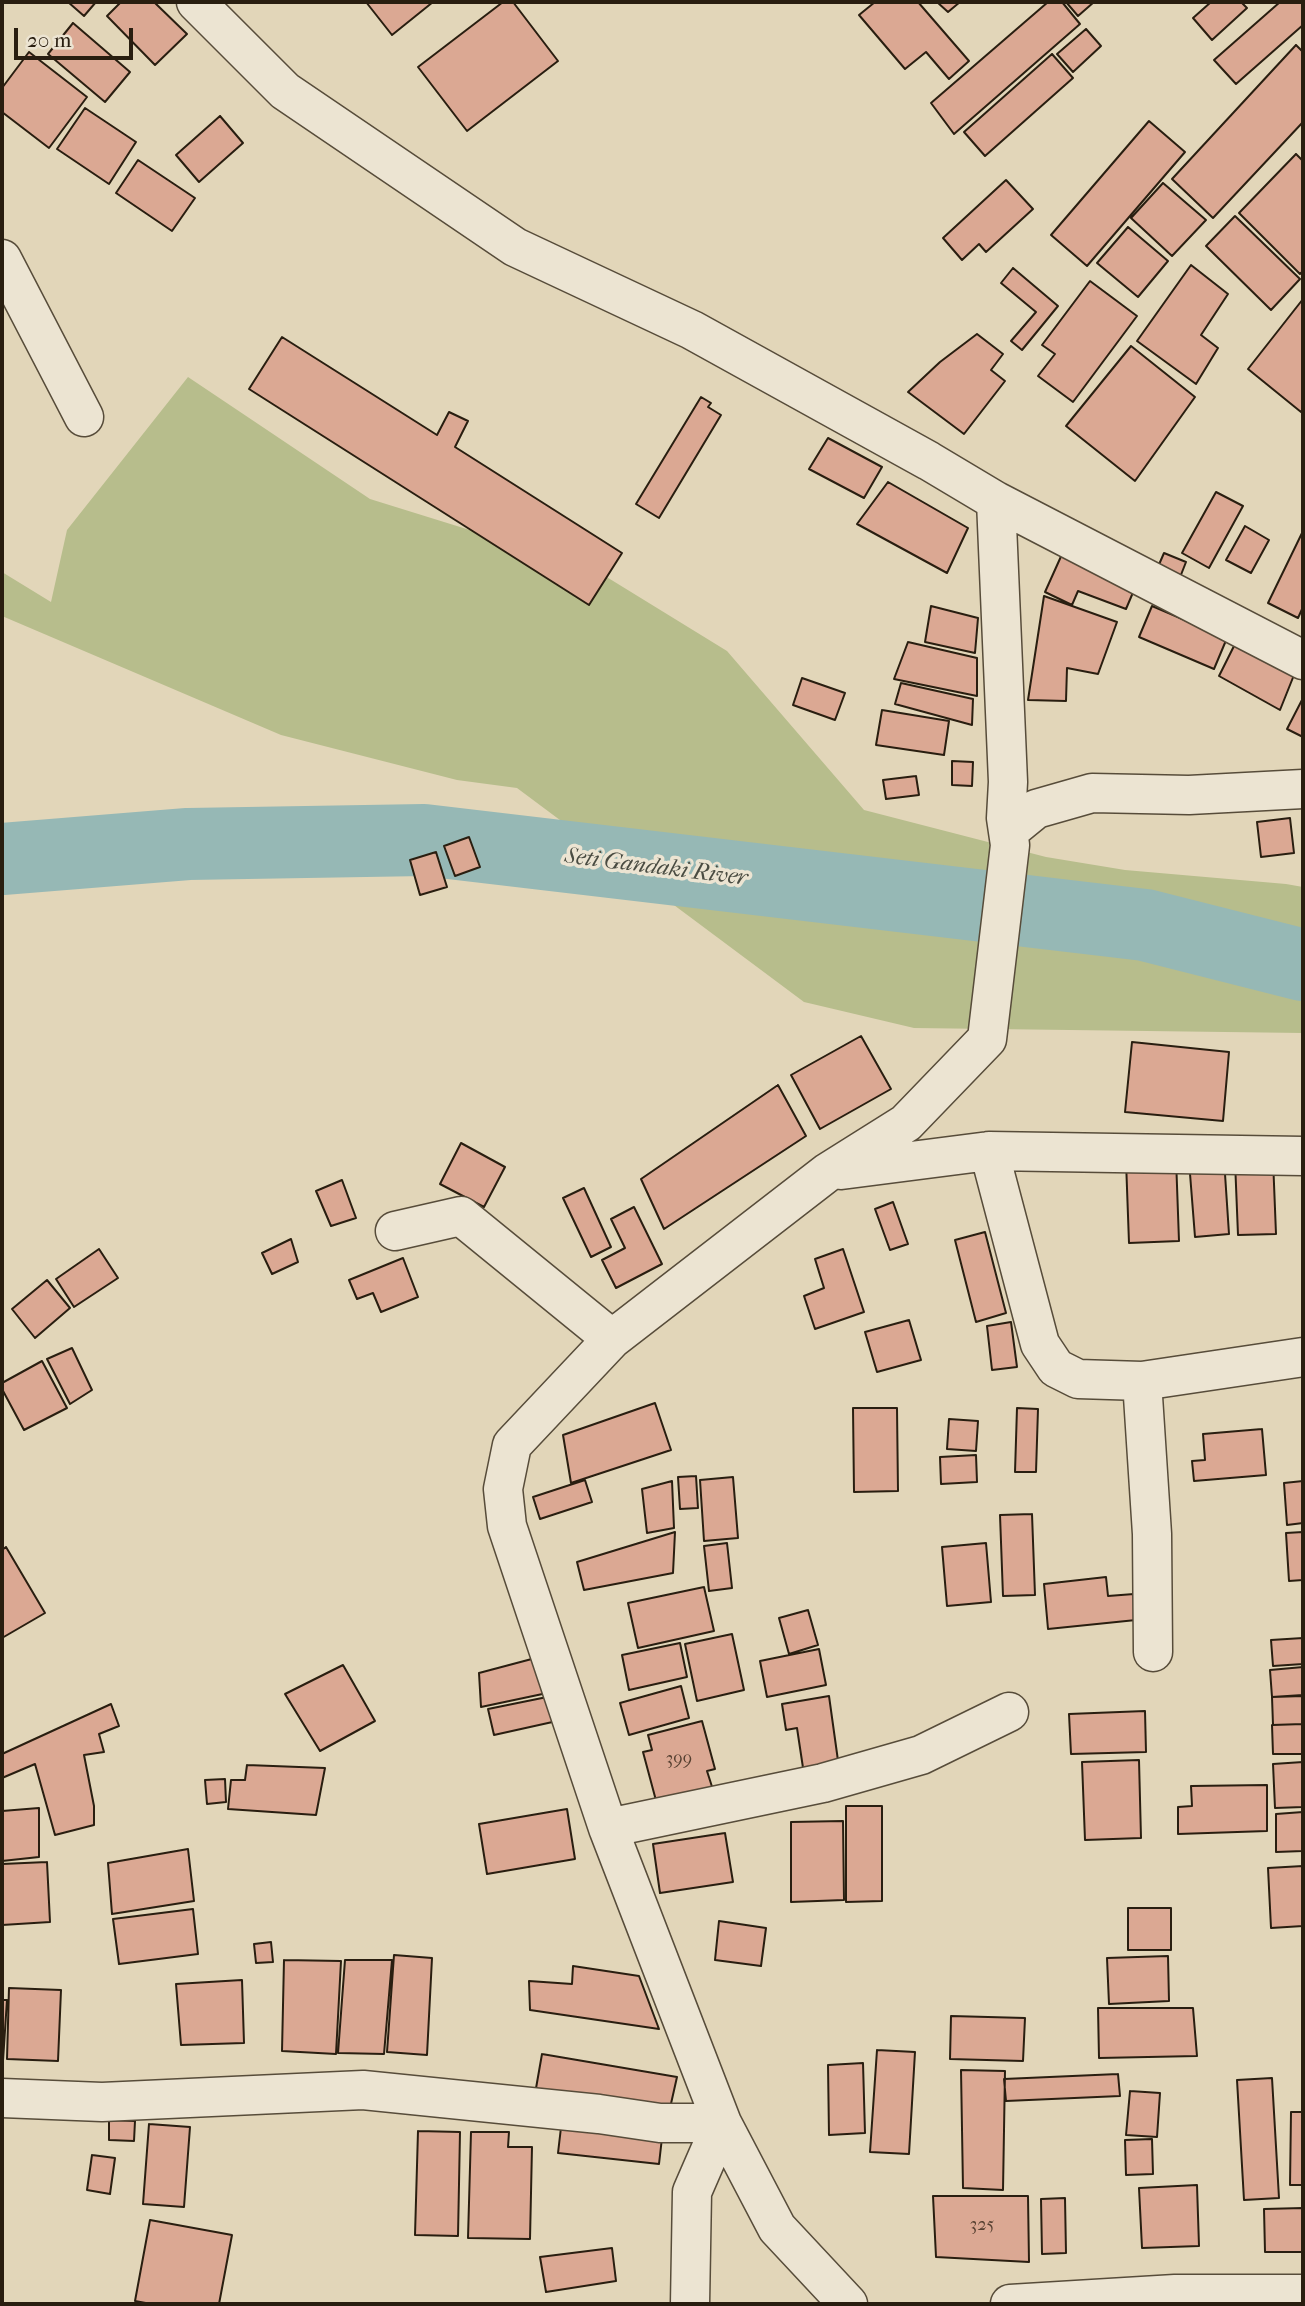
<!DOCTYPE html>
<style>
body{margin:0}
#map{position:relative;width:1305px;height:2306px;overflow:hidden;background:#e2d6b9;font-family:"IM FELL French Canon",serif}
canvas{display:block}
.frame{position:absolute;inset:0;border:4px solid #291e10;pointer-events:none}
.scale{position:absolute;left:14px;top:28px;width:119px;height:32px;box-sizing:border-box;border:4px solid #291e10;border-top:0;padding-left:9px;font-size:21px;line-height:24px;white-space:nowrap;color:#291e10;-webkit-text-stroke:5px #ece4d2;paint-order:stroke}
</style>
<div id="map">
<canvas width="1305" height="2306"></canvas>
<div class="frame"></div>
<div class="scale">20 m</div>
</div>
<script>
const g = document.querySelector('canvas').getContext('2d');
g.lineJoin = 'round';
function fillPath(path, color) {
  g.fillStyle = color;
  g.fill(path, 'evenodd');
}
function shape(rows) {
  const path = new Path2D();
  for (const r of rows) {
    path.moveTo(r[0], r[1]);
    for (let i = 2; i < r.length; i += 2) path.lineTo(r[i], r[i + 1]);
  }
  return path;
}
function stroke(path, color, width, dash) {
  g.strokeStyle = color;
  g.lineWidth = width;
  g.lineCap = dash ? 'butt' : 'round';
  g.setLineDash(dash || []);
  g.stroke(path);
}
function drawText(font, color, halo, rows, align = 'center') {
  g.font = font + ' "IM FELL French Canon",serif';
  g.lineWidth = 7;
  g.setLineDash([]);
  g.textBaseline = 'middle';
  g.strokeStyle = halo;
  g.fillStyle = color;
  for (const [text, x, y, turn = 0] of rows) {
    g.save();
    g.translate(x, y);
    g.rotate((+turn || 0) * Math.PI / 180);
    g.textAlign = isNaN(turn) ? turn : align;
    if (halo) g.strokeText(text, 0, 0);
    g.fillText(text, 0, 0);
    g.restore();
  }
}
const green = shape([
 [188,377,370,499,592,568,727,651,864,810,1046,857,1125,870,1286,884,1303,887,1303,1033,914,1028,804,1002,517,788,457,780,281,735,2,616,2,572,51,602,67,530]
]);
const river = shape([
 [2,859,188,844,424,840,1145,925,1303,965]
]);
const building = shape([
 [68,2,96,2,84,16,68,2],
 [121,2,154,2,187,34,155,65,107,16,121,2],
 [366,2,433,2,392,35,366,2],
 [503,2,513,2,558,61,467,131,418,67,503,2],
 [875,2,918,2,969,61,949,79,926,52,905,69,859,15,875,2],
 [937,2,960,2,948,12,937,2],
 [1048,2,1062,2,1080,24,954,134,931,103,1048,2],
 [1066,2,1094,2,1078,16,1066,2],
 [1211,2,1241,2,1247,8,1212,40,1193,18,1211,2],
 [1280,2,1303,2,1303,25,1236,84,1214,60,1280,2],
 [73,23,130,72,105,102,48,54,73,23],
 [1086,29,1101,46,1073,72,1057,54,1086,29],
 [1296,45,1303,52,1303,122,1213,218,1172,179,1296,45],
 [29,52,87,97,49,148,2,112,2,88,29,52],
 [1052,54,1073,78,985,156,964,132,1052,54],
 [85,108,136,142,109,184,57,149,85,108],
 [220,116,243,143,199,182,176,155,220,116],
 [1149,121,1185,152,1087,266,1051,235,1149,121],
 [1296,154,1303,161,1303,271,1300,274,1239,213,1296,154],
 [138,160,195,198,172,231,116,193,138,160],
 [1006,180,1033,209,986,252,979,244,962,260,943,238,1006,180],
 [1163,183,1206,220,1172,256,1131,218,1163,183],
 [1235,216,1300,279,1271,310,1206,246,1235,216],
 [1128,227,1168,261,1138,297,1097,263,1128,227],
 [1191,265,1228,294,1201,335,1218,348,1196,384,1137,341,1191,265],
 [1013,268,1058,306,1022,350,1011,341,1036,312,1001,283,1013,268],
 [1090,281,1137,316,1073,402,1038,376,1055,354,1042,345,1090,281],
 [1303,299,1303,409,1301,412,1248,369,1303,299],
 [977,334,1003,354,991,370,1005,381,964,434,908,392,940,362,977,334],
 [282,337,437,435,449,412,468,421,455,447,622,553,589,605,249,389,282,337],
 [1131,346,1195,397,1135,481,1066,426,1131,346],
 [701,397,711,403,708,407,721,415,659,518,636,504,701,397],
 [828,438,882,467,864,498,809,469,828,438],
 [888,482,968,528,947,573,857,524,888,482],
 [1216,492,1243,506,1209,568,1182,553,1216,492],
 [1245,526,1269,540,1251,573,1226,560,1245,526],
 [1303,531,1303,607,1298,618,1268,603,1303,531],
 [1063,552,1137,583,1126,609,1078,591,1072,605,1045,592,1063,552],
 [1164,553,1186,562,1177,585,1154,576,1164,553],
 [1044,596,1117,622,1098,674,1067,668,1066,701,1028,700,1044,596],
 [931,606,978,618,975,653,925,642,931,606],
 [1152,606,1227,638,1214,669,1139,637,1152,606],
 [1237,640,1294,675,1280,710,1219,676,1237,640],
 [908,642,977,658,977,696,894,679,908,642],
 [802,678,845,693,835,720,793,705,802,678],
 [901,683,973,699,972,725,895,704,901,683],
 [1303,698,1303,737,1287,729,1303,698],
 [882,710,949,721,944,755,876,745,882,710],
 [952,761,973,762,972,786,952,785,952,761],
 [916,776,919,795,886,799,883,780,916,776],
 [1290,818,1294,853,1261,857,1257,822,1290,818],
 [469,837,480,867,455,876,444,846,469,837],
 [436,852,447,887,420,895,410,860,436,852],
 [861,1036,891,1089,820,1129,791,1075,861,1036],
 [1132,1042,1229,1052,1223,1121,1125,1112,1132,1042],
 [778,1085,806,1136,664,1229,641,1179,778,1085],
 [461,1143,505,1167,484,1207,440,1184,461,1143],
 [1176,1158,1179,1241,1129,1243,1126,1161,1176,1158],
 [1224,1159,1229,1234,1195,1237,1189,1161,1224,1159],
 [1273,1159,1276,1234,1238,1235,1235,1161,1273,1159],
 [342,1180,356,1218,331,1226,316,1191,342,1180],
 [584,1188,611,1247,591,1257,563,1198,584,1188],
 [893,1202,908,1244,890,1250,875,1209,893,1202],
 [634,1207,662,1264,616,1288,602,1260,625,1248,611,1219,634,1207],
 [985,1232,1006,1313,976,1322,955,1240,985,1232],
 [291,1239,298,1262,272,1274,262,1253,291,1239],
 [99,1249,118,1278,74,1307,56,1279,99,1249],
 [843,1249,864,1312,815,1329,804,1296,824,1288,815,1259,843,1249],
 [403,1258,418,1297,381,1312,373,1293,357,1299,349,1280,403,1258],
 [47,1280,70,1308,35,1338,12,1309,47,1280],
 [909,1320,921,1360,877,1372,865,1332,909,1320],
 [1011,1322,1017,1367,992,1370,987,1326,1011,1322],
 [72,1348,92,1390,70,1404,47,1359,72,1348],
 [42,1361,67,1408,24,1430,2,1389,2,1383,42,1361],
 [655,1403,671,1450,571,1483,563,1435,655,1403],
 [853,1408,897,1408,898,1491,854,1492,853,1408],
 [1017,1408,1038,1409,1036,1472,1015,1472,1017,1408],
 [949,1419,978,1421,976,1451,947,1449,949,1419],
 [1262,1429,1266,1475,1194,1481,1192,1461,1205,1460,1203,1434,1262,1429],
 [976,1455,977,1482,941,1484,940,1457,976,1455],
 [696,1476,698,1508,680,1509,678,1477,696,1476],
 [733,1477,738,1538,704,1541,700,1480,733,1477],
 [585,1480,592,1502,540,1519,533,1497,585,1480],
 [672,1481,674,1528,647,1533,642,1489,672,1481],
 [1303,1481,1303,1523,1287,1525,1284,1483,1303,1481],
 [1032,1514,1035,1595,1003,1596,1000,1515,1032,1514],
 [675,1532,673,1573,584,1590,577,1562,675,1532],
 [1303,1532,1303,1580,1289,1581,1286,1533,1303,1532],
 [727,1543,732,1588,709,1591,704,1546,727,1543],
 [986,1543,991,1602,947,1606,942,1547,986,1543],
 [6,1547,45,1613,2,1638,2,1550,6,1547],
 [1106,1577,1108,1596,1134,1594,1136,1620,1048,1629,1044,1584,1106,1577],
 [704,1587,714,1631,638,1648,628,1603,704,1587],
 [808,1610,818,1645,789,1654,779,1618,808,1610],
 [732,1634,744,1690,697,1701,685,1644,732,1634],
 [1303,1638,1303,1664,1273,1666,1271,1640,1303,1638],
 [680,1643,687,1677,629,1690,622,1655,680,1643],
 [819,1649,826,1685,767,1697,760,1661,819,1649],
 [543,1656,552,1692,481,1707,479,1673,543,1656],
 [343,1665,375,1721,320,1751,285,1694,343,1665],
 [1303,1667,1303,1695,1272,1697,1270,1670,1303,1667],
 [681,1686,689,1718,629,1735,620,1703,681,1686],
 [552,1696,557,1721,494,1735,488,1709,552,1696],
 [829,1696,840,1775,805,1781,797,1728,786,1730,782,1704,829,1696],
 [1303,1696,1303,1724,1273,1725,1272,1697,1303,1696],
 [111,1704,119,1726,99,1734,104,1752,84,1755,94,1806,94,1825,55,1835,35,1764,2,1778,2,1754,111,1704],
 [1145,1711,1146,1752,1071,1754,1069,1714,1145,1711],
 [702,1721,715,1769,707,1771,714,1793,658,1808,643,1752,652,1750,648,1735,702,1721],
 [1303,1724,1303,1754,1273,1754,1272,1725,1303,1724],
 [1139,1760,1141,1838,1085,1840,1082,1762,1139,1760],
 [1303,1762,1303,1807,1275,1808,1273,1764,1303,1762],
 [247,1765,325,1768,316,1815,228,1809,231,1780,245,1780,247,1765],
 [225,1779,226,1802,207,1804,205,1780,225,1779],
 [1267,1785,1267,1831,1178,1834,1178,1807,1192,1806,1191,1786,1267,1785],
 [846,1806,882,1806,882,1901,846,1902,846,1806],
 [39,1808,39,1857,2,1861,2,1811,39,1808],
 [567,1809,575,1859,487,1874,479,1824,567,1809],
 [1303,1812,1303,1851,1276,1852,1276,1814,1303,1812],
 [843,1821,844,1900,791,1902,791,1822,843,1821],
 [725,1833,733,1882,660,1893,653,1844,725,1833],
 [188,1849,194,1901,112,1914,108,1863,188,1849],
 [47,1862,50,1922,2,1925,2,1864,47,1862],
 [1303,1866,1303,1926,1271,1928,1268,1868,1303,1866],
 [1128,1908,1171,1908,1171,1950,1128,1950,1128,1908],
 [193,1909,198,1954,119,1964,113,1919,193,1909],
 [719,1921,766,1928,761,1966,715,1960,719,1921],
 [271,1942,273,1962,256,1963,254,1944,271,1942],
 [394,1955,432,1958,427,2055,387,2052,394,1955],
 [1168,1956,1169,2001,1109,2004,1107,1958,1168,1956],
 [284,1960,341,1961,336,2054,282,2051,284,1960],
 [345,1960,392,1960,384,2054,338,2053,345,1960],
 [573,1966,639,1976,659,2029,530,2010,529,1981,572,1984,573,1966],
 [242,1980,244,2043,181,2045,176,1984,242,1980],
 [9,1988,61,1990,58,2061,7,2059,9,1988],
 [2,2000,7,2000,2,2076,2,2000],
 [1098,2008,1193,2008,1197,2056,1099,2058,1098,2008],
 [951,2016,1025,2018,1023,2061,950,2059,951,2016],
 [877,2050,915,2052,909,2154,870,2152,877,2050],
 [542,2054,677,2077,668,2117,535,2094,542,2054],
 [863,2063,865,2133,829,2135,828,2065,863,2063],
 [961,2070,1005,2071,1003,2190,963,2188,961,2070],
 [1118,2074,1120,2096,1006,2101,1004,2079,1118,2074],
 [1272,2078,1279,2198,1244,2200,1237,2080,1272,2078],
 [1130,2091,1160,2093,1157,2137,1126,2135,1130,2091],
 [1291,2112,1303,2112,1303,2185,1290,2185,1291,2112],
 [562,2119,663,2129,659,2164,558,2153,562,2119],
 [109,2120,135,2121,134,2141,109,2140,109,2120],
 [149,2124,190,2127,184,2207,143,2204,149,2124],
 [418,2131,460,2132,458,2236,415,2235,418,2131],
 [471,2132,509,2132,508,2147,532,2147,530,2239,468,2238,471,2132],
 [1152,2139,1153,2174,1126,2175,1125,2140,1152,2139],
 [92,2155,115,2158,110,2194,87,2190,92,2155],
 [1197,2185,1199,2246,1142,2248,1139,2188,1197,2185],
 [933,2196,1028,2196,1029,2262,936,2257,933,2196],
 [1065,2198,1066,2253,1042,2254,1041,2199,1065,2198],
 [1303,2208,1303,2252,1265,2252,1264,2209,1303,2208],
 [150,2220,232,2235,219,2304,151,2304,135,2301,150,2220],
 [612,2248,616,2281,546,2292,540,2257,612,2248]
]);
const minor = shape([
 [196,2,285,91,515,247,692,330,929,461,996,501,1303,660],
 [2,259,84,417],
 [1009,831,1036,809,1092,793,1189,795,1303,789],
 [989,1151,1303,1156],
 [841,1170,989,1151,1040,1344,1056,1368,1078,1379,1142,1381,1303,1357],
 [395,1231,461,1216,612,1339],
 [1142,1381,1152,1534,1153,1652],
 [608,1828,823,1783,921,1755,1009,1712],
 [2,2098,102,2102,363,2090,599,2114,660,2123,722,2123,692,2192,690,2304],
 [848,2304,777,2228,722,2123,608,1828,507,1526,503,1489,512,1445,612,1339,828,1172,906,1123,987,1039,1010,845,1006,818,1008,782,996,501],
 [1010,2304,1175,2294,1303,2294]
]);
const numberNames = [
 ["399",679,1760],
 ["325",982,2226]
];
const waterNames = [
 ["Seti Gandaki River",656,868,7]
];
fillPath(green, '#b7bd8c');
stroke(river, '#96b8b5', 72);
fillPath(building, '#dba893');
stroke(building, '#291e10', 2);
stroke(minor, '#574c3a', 41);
stroke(minor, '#ece4d2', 38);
drawText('18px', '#564031', null, numberNames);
drawText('italic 23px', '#4a4c42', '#ece4d2', waterNames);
</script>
